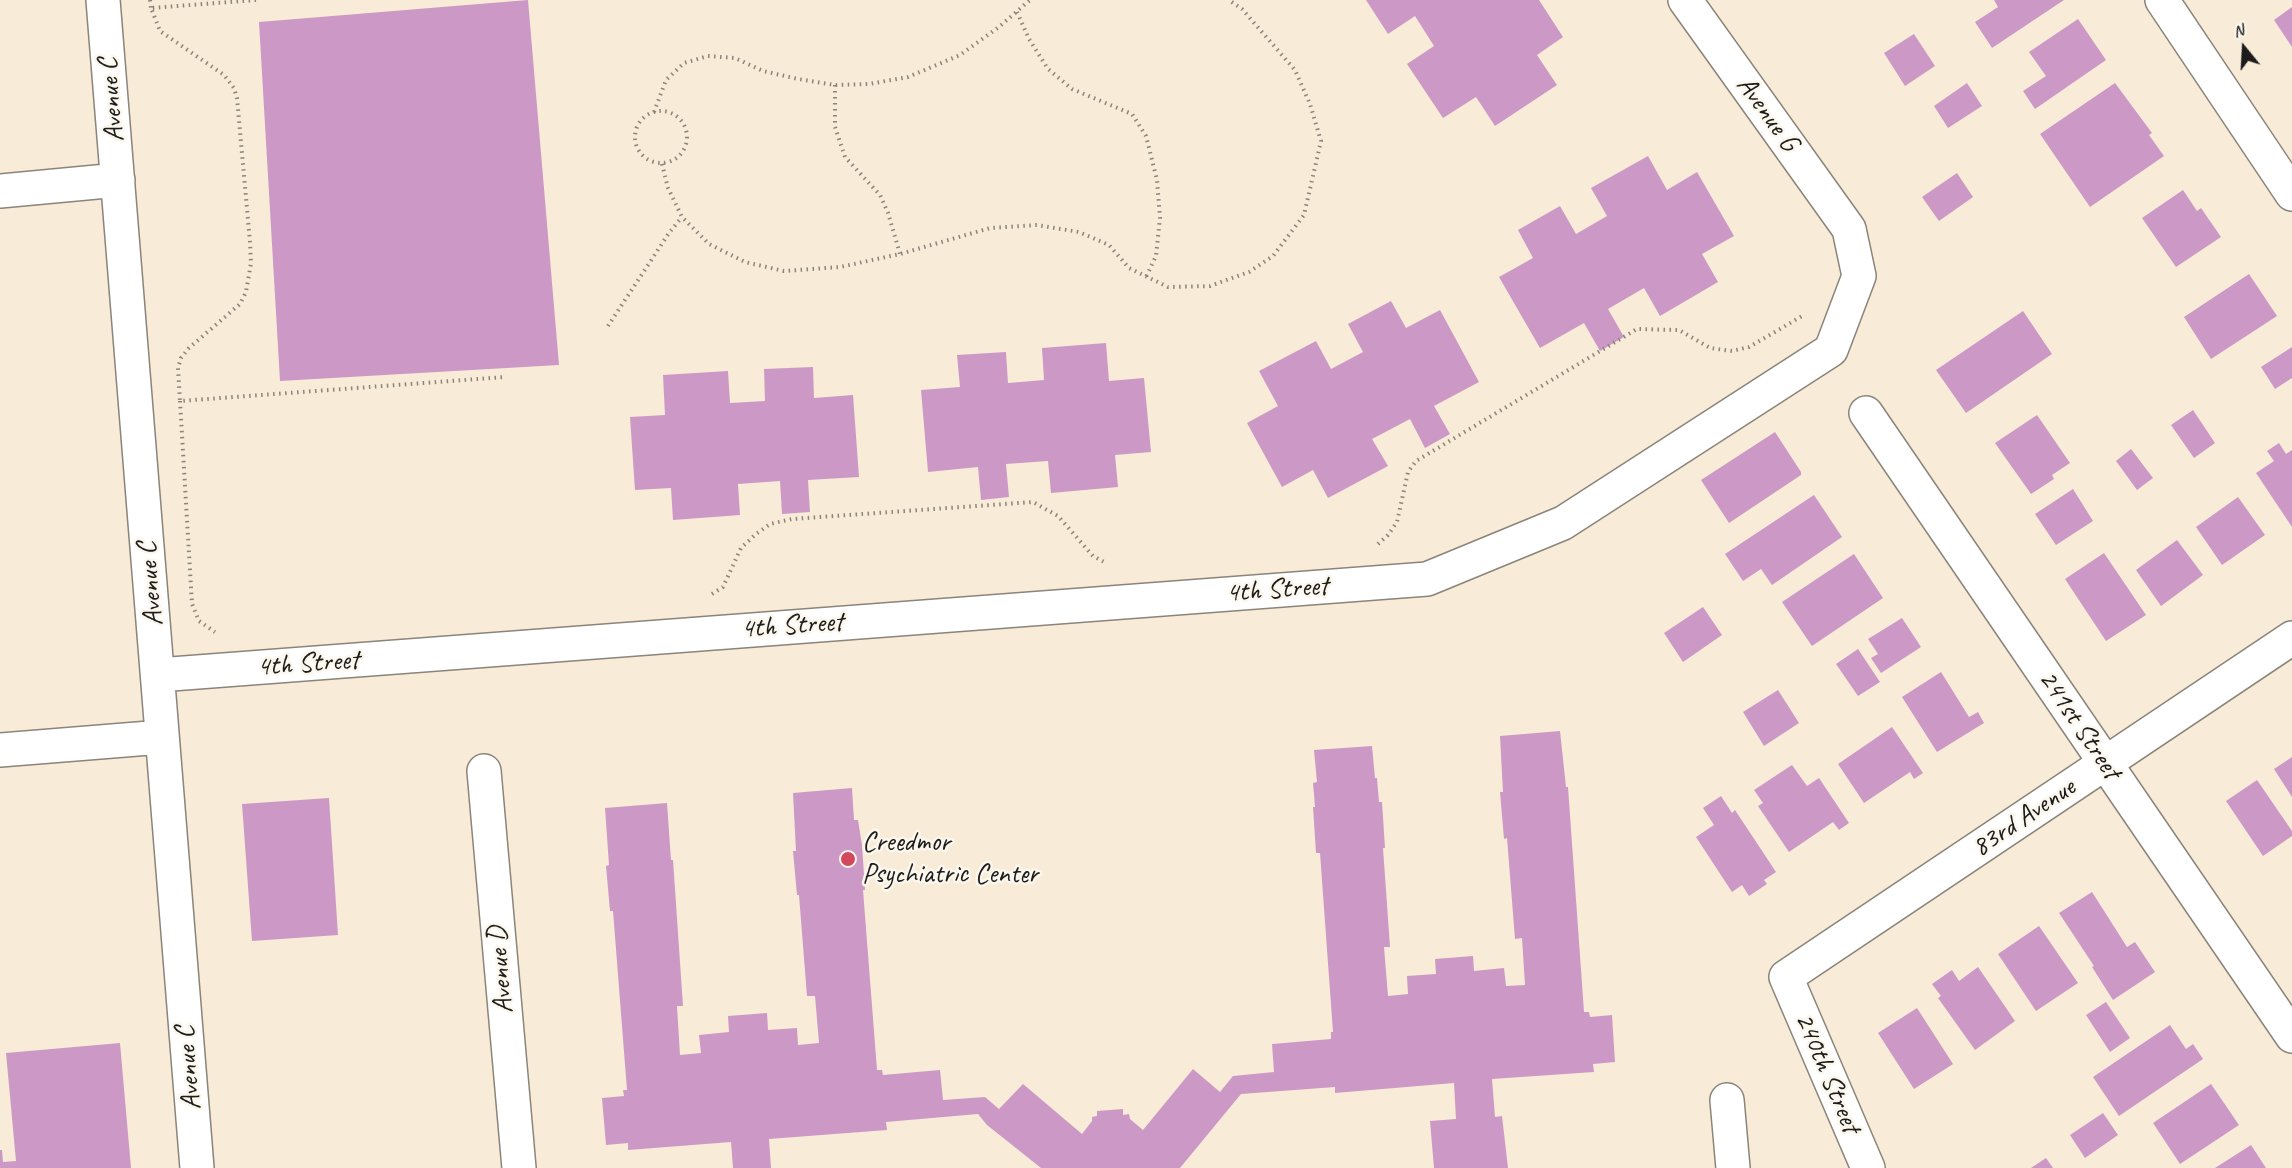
<!DOCTYPE html>
<style>
body{margin:0}
#map{position:relative;width:2292px;height:1168px;overflow:hidden;background:#f8ebd8;font-family:Caveat,sans-serif}
canvas{display:block}
.north{position:absolute;left:2214px;top:18px;width:60px;height:60px;-webkit-text-stroke:4px #fbf7ec;paint-order:stroke;rotate:342deg;font-size:16px;font-weight:700;line-height:24px;text-align:center;color:#1c1c1c}
.north::after{content:'';display:block;margin:auto;width:21px;height:27px;background:#1c1c1c;clip-path:polygon(50% 0,100% 100%,50% 72%,0 100%)}
</style>
<div id="map">
<canvas width="2292" height="1168"></canvas>
<div class="north">N</div>
</div>
<script>
const g = document.querySelector('canvas').getContext('2d');
g.lineJoin = 'round';
function fillPath(path, color) {
  g.fillStyle = color;
  g.fill(path, 'evenodd');
}
function shape(rows) {
  const path = new Path2D();
  for (const r of rows) {
    if (r.length === 3) {
      path.moveTo(r[0] + r[2], r[1]);
      path.arc(r[0], r[1], r[2], 0, 2 * Math.PI);
      continue;
    }
    path.moveTo(r[0], r[1]);
    for (let i = 2; i < r.length; i += 2) path.lineTo(r[i], r[i + 1]);
  }
  return path;
}
function stroke(path, color, width, dash) {
  g.strokeStyle = color;
  g.lineWidth = width;
  g.lineCap = dash ? 'butt' : 'round';
  g.setLineDash(dash || []);
  g.stroke(path);
}
function drawText(font, color, halo, rows, align = 'center') {
  g.font = font + ' Caveat,sans-serif';
  g.lineWidth = 5;
  g.setLineDash([]);
  g.textBaseline = 'middle';
  g.strokeStyle = halo;
  g.fillStyle = color;
  for (const [text, x, y, turn = 0] of rows) {
    g.save();
    g.translate(x, y);
    g.rotate((+turn || 0) * Math.PI / 180);
    g.textAlign = isNaN(turn) ? turn : align;
    if (halo) g.strokeText(text, 0, 0);
    g.fillText(text, 0, 0);
    g.restore();
  }
}
const building = shape([
 [528,0,559,365,280,381,259,22],
 [1366,0,1539,0,1563,37,1537,55,1557,85,1495,126,1476,97,1443,118,1407,64,1434,46,1415,16,1388,34],
 [1994,0,2064,0,1992,48,1975,22,1998,7],
 [2292,7,2292,47,2274,20],
 [2078,19,2106,60,2035,109,2023,91,2046,76,2029,52],
 [1914,34,1935,66,1905,86,1884,53],
 [1967,83,1982,106,1948,128,1934,106],
 [2115,83,2152,133,2149,135,2164,156,2090,207,2040,134],
 [1648,156,1667,190,1697,172,1734,236,1702,254,1718,282,1660,316,1644,288,1608,309,1624,337,1600,351,1584,323,1540,348,1499,277,1533,258,1518,230,1560,206,1576,234,1607,216,1591,188],
 [1957,173,1973,197,1939,221,1922,197],
 [2183,190,2197,211,2201,208,2221,237,2176,267,2142,218],
 [2249,274,2277,316,2211,359,2184,317],
 [1391,301,1406,328,1440,310,1479,382,1434,406,1450,434,1425,448,1410,419,1372,439,1388,466,1328,498,1313,470,1282,487,1247,423,1278,406,1259,371,1316,341,1331,369,1363,352,1348,324],
 [2023,311,2052,354,1966,413,1936,370],
 [1106,343,1109,381,1144,378,1151,452,1115,455,1118,487,1051,493,1048,461,1006,464,1009,497,981,500,978,467,928,472,921,390,960,387,957,355,1006,352,1008,383,1044,380,1042,348],
 [2292,347,2292,378,2275,389,2261,367],
 [813,367,814,398,853,395,859,477,808,480,810,512,782,514,780,481,738,484,740,515,673,520,671,488,635,490,630,417,665,415,663,375,728,371,730,403,765,401,764,369],
 [2193,410,2215,443,2194,458,2171,425],
 [2037,415,2070,463,2052,475,2054,479,2031,494,1995,443],
 [1775,432,1801,472,1801,475,1729,523,1701,480],
 [2279,443,2286,454,2292,450,2292,527,2256,473,2274,461,2267,451],
 [2131,449,2153,478,2137,490,2116,461],
 [2073,489,2093,521,2056,545,2035,514],
 [1814,495,1842,537,1772,585,1761,569,1743,581,1725,554],
 [2238,497,2265,535,2222,565,2196,527],
 [2177,540,2203,575,2161,606,2136,570],
 [2104,553,2146,615,2106,641,2065,579],
 [1854,554,1883,598,1812,646,1782,602],
 [1703,607,1722,635,1683,662,1664,633],
 [1902,618,1921,647,1881,673,1871,658,1878,654,1868,639],
 [1858,649,1880,682,1858,696,1836,664],
 [1941,672,1969,717,1978,712,1984,723,1937,752,1902,697],
 [1778,690,1799,723,1764,746,1743,712],
 [1892,727,1923,773,1914,779,1910,772,1864,803,1838,764],
 [1560,731,1566,787,1568,787,1584,1012,1589,1012,1590,1017,1612,1015,1615,1062,1593,1064,1594,1072,1492,1079,1495,1117,1502,1116,1508,1168,1434,1168,1430,1121,1456,1119,1454,1083,1335,1093,1335,1087,1241,1094,1180,1168,1041,1168,987,1125,978,1114,886,1122,887,1130,769,1139,771,1168,733,1168,731,1142,628,1150,628,1143,606,1145,602,1098,624,1096,623,1090,627,1090,613,911,610,911,606,866,609,865,605,808,667,803,671,860,673,860,683,1006,677,1006,680,1055,701,1053,699,1035,729,1032,728,1016,767,1013,768,1030,797,1028,798,1045,819,1043,815,996,807,996,799,895,797,895,793,851,796,851,793,793,852,788,854,820,858,820,862,845,865,890,863,890,877,1070,882,1070,883,1075,940,1070,943,1100,985,1097,999,1109,1023,1084,1082,1134,1092,1121,1092,1117,1097,1116,1097,1111,1123,1109,1123,1115,1129,1114,1130,1119,1143,1130,1193,1069,1220,1092,1233,1076,1274,1072,1272,1044,1331,1039,1331,1032,1333,1032,1320,853,1316,853,1313,807,1315,807,1313,783,1317,782,1314,750,1372,746,1375,778,1377,778,1379,802,1382,802,1385,848,1383,848,1390,947,1384,947,1388,996,1408,994,1407,976,1436,974,1435,959,1473,956,1474,971,1504,968,1506,986,1525,985,1522,938,1515,939,1507,838,1504,839,1500,792,1503,792,1500,736],
 [2292,757,2292,797,2274,769],
 [1792,765,1807,786,1819,778,1849,823,1839,830,1833,822,1789,852,1758,806,1763,803,1754,790],
 [2257,780,2292,831,2292,836,2263,856,2226,801],
 [1721,796,1732,813,1735,810,1776,872,1764,880,1767,884,1749,896,1742,885,1732,892,1696,837,1714,825,1703,808],
 [329,798,338,935,252,941,242,804],
 [2092,892,2127,947,2135,942,2155,972,2113,1000,2092,967,2094,966,2059,913],
 [2039,926,2078,983,2036,1011,1998,954],
 [1978,967,2015,1021,1975,1050,1938,998,1941,996,1932,984,1952,970,1959,981],
 [2106,1002,2130,1038,2110,1052,2086,1015],
 [1917,1008,1953,1064,1914,1089,1878,1033],
 [2170,1025,2186,1049,2193,1044,2203,1059,2119,1116,2093,1077],
 [120,1043,131,1168,0,1168,0,1150,2,1150,3,1162,16,1161,6,1053],
 [2211,1084,2239,1125,2180,1164,2153,1123],
 [2103,1113,2118,1135,2085,1158,2070,1135],
 [2251,1145,2266,1168,2215,1168],
 [2046,1158,2053,1168,2031,1168]
]);
const path = shape([
 [150,0,151,8],
 [256,0,151,8,160,31,224,75,234,88,237,98,250,242,251,263,246,292,240,304,189,348,181,358,178,368,180,401,505,377],
 [1017,12,1029,39,1048,69,1072,89,1132,114,1146,136,1157,180,1160,218,1156,256,1146,277],
 [835,85,835,127,845,157,880,195,888,213,900,254],
 [661,137,26],
 [654,112,666,80,684,63,708,56,735,58,763,71,798,79,835,85,869,84,908,77,960,55,999,27,1030,0],
 [662,164,668,188,682,217,709,244,745,262,784,271,840,267,900,254,990,228,1037,225,1079,232,1109,245,1129,268,1168,287,1210,286,1249,272,1273,256,1304,215,1321,141,1310,104,1295,70,1242,9,1229,0],
 [608,326,669,233,682,217],
 [180,401,192,604,199,621,215,632],
 [1378,544,1388,535,1397,522,1408,472,1416,461,1637,329,1679,330,1710,348,1732,351,1749,347,1804,315],
 [712,594,723,587,741,548,756,534,770,524,792,519,1033,502,1058,516,1093,556,1106,563]
]);
const minor = shape([
 [103,0,197,1168],
 [2162,0,2292,194],
 [0,191,118,180],
 [1866,413,2292,1036],
 [158,675,1427,579,1563,523,1831,350,1859,276,1849,229,1685,0],
 [0,750,162,737],
 [484,771,519,1168],
 [1727,1100,1733,1168],
 [1868,1168,1786,977,2292,638]
]);
const markers = [
 [848,859,8,"#d1495b"]
];
const streetNames = [
 ["Avenue C",112,100,-95],
 ["Avenue G",1767,114,54],
 ["Avenue C",151,584,-95],
 ["4th Street",1277,590,-4],
 ["4th Street",792,626,-4],
 ["4th Street",308,664,-4],
 ["241st Street",2079,725,56],
 ["83rd Avenue",2024,818,-34],
 ["Avenue D",501,970,-95],
 ["Avenue C",189,1068,-95],
 ["240th Street",1827,1073,67]
];
const poiNames = [
 ["Creedmor",862,843],
 ["Psychiatric Center",862,875]
];
fillPath(building, '#cc99c6');
stroke(minor, '#8a847a', 36);
stroke(path, '#8a847a', 4, [1.5, 4.5]);
stroke(minor, '#fff', 33);
for (const [x, y, r, color] of markers) {
  const dot = new Path2D();
  dot.arc(x, y, r, 0, 2 * Math.PI);
  g.fillStyle = color;
  g.fill(dot);
  stroke(dot, '#fbf7ec', 2);
}
drawText('28px', '#1c1c1c', '#fbf7ec', streetNames);
drawText('28px', '#1c1c1c', '#fbf7ec', poiNames, 'left');
</script>
